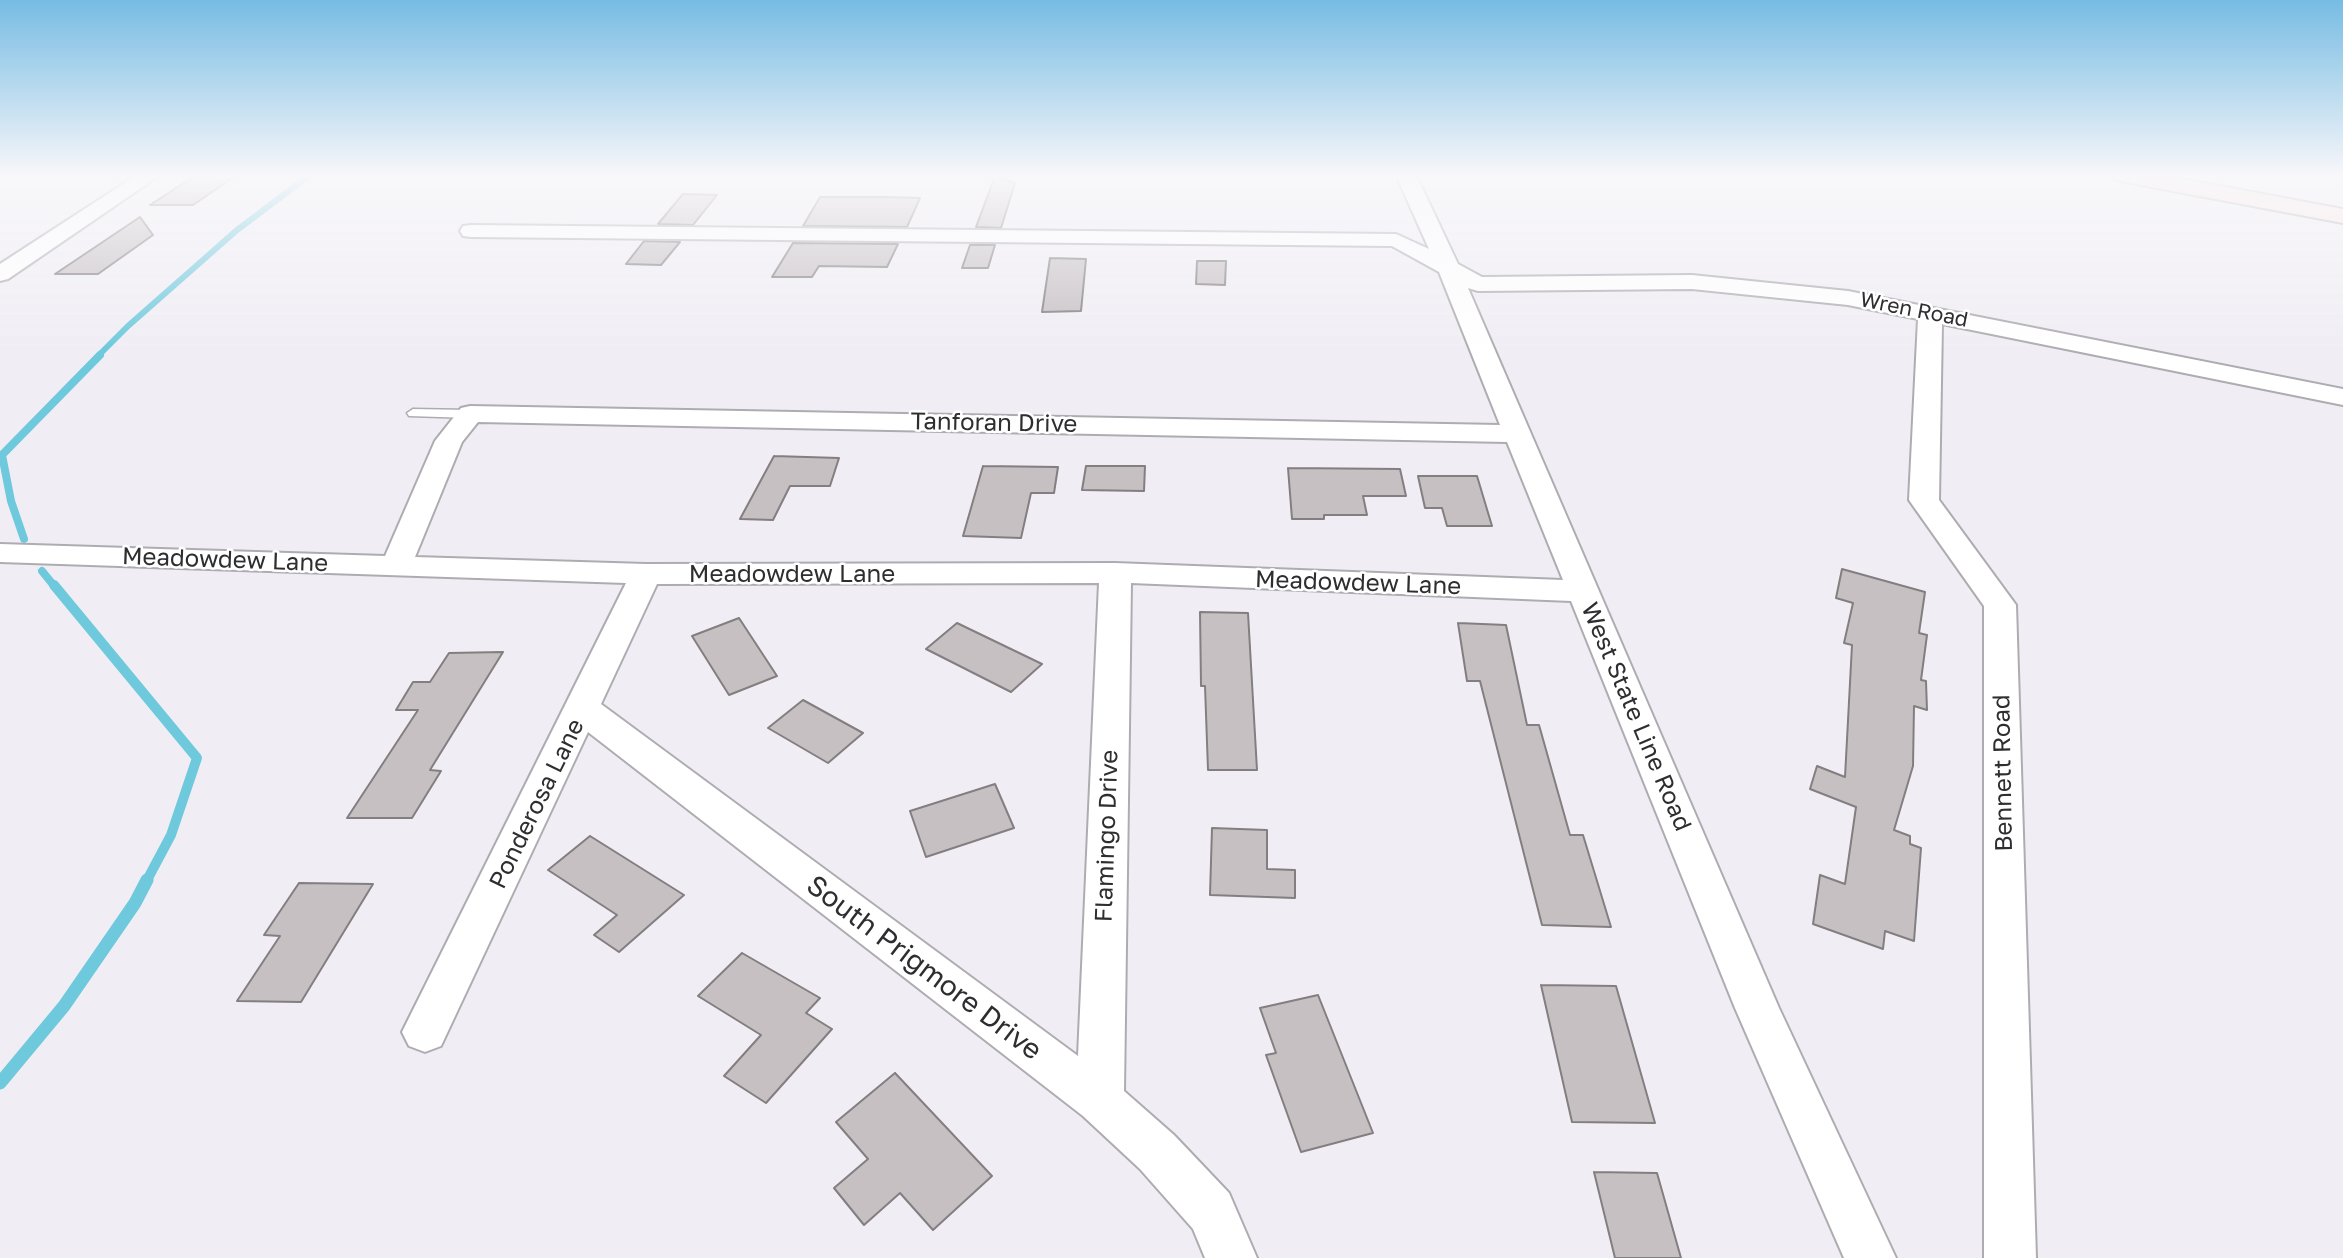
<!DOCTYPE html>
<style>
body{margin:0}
canvas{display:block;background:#f0eef4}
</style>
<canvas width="2343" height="1258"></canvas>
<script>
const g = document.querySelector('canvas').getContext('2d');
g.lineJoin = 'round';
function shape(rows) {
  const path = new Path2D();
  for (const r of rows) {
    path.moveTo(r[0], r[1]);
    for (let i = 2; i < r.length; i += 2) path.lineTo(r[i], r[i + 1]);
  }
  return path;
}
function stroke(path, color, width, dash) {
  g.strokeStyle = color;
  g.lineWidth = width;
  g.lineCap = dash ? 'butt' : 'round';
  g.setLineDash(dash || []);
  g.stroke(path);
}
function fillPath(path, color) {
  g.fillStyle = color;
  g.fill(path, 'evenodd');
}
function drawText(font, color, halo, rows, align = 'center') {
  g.font = font + ' "Golos Text",sans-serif';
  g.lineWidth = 5;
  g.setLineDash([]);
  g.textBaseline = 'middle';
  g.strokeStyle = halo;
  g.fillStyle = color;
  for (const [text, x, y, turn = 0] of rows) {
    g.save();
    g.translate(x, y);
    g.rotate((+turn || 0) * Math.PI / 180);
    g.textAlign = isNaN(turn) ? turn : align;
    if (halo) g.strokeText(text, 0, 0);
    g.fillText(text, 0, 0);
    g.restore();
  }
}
const streamFar3 = shape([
 [98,356,128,326,237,230,310,175]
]);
const streamFar2 = shape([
 [24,539,11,501,2,455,100,355],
 [42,571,55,587]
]);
const streamFar1 = shape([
 [54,585,197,758,171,835,146,882]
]);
const stream = shape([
 [0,1083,64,1006,135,903,147,880]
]);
const building = shape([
 [196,175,237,175,193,205,150,205,196,175],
 [995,176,1015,183,1001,228,976,227,995,176],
 [683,194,717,195,693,225,658,224,683,194],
 [820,197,883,197,920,198,907,227,803,226,820,197],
 [140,217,153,235,98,274,55,274,140,217],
 [644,241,680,242,661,265,626,264,644,241],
 [793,243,898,244,887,267,819,266,812,277,772,277,793,243],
 [970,245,995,245,988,268,962,268,970,245],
 [1050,258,1086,259,1081,311,1042,312,1050,258],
 [1197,261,1226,261,1225,285,1196,284,1197,261],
 [774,456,839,458,830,486,790,486,773,520,740,519,774,456],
 [983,466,1058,467,1054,493,1031,493,1021,538,963,536,983,466],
 [1086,466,1145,466,1144,491,1082,490,1086,466],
 [1288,468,1400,469,1406,496,1363,496,1367,515,1324,515,1324,519,1292,519,1288,468],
 [1418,476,1477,476,1492,526,1447,526,1442,508,1425,508,1418,476],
 [1842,569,1925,592,1919,633,1927,635,1921,680,1926,681,1927,710,1914,706,1913,766,1894,830,1910,836,1910,844,1921,848,1914,941,1885,931,1883,949,1813,924,1820,875,1845,884,1856,807,1810,789,1817,766,1845,777,1852,645,1844,643,1853,603,1836,598,1842,569],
 [1200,612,1248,613,1257,770,1208,770,1205,686,1201,686,1200,612],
 [739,618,777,676,729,695,692,636,739,618],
 [957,623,1042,664,1011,692,926,649,957,623],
 [1458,623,1506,625,1527,725,1539,725,1570,835,1583,835,1611,927,1542,925,1480,681,1467,681,1458,623],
 [503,652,430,770,441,771,412,818,347,818,418,710,396,710,413,682,430,682,449,653,503,652],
 [803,700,863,733,828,763,768,728,803,700],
 [995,784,1014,828,926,857,910,811,995,784],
 [1212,828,1267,830,1267,869,1295,870,1295,898,1210,895,1212,828],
 [590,836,684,895,619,952,594,935,617,915,548,870,590,836],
 [299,883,373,884,301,1002,237,1001,280,936,264,935,299,883],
 [742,953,820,998,806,1013,832,1029,766,1103,724,1076,761,1035,698,996,742,953],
 [1541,985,1616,986,1655,1123,1572,1122,1541,985],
 [1318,995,1373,1133,1301,1152,1266,1055,1276,1053,1260,1008,1318,995],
 [895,1073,992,1176,933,1230,900,1193,864,1225,834,1188,868,1159,836,1122,895,1073],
 [1594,1172,1657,1173,1681,1258,1615,1258,1594,1172]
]);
const service = shape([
 [413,409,470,410,476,414,470,418,409,416,407,413,413,409]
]);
const minor = shape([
 [137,175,160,175,8,279,0,281,0,264,137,175],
 [1396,175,1416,175,1458,264,1482,277,1692,275,1848,291,2343,389,2343,405,1942,324,1939,500,2016,605,2036,1258,1984,1258,1984,606,1909,500,1918,319,1848,305,1692,289,1478,291,1468,288,1779,1008,1896,1258,1844,1258,1735,1008,1571,601,1131,583,1124,1091,1174,1135,1229,1193,1257,1258,1205,1258,1193,1229,1140,1169,1083,1116,588,732,441,1046,425,1052,409,1046,402,1032,409,1018,626,583,0,562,0,544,385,556,435,441,461,408,470,406,1500,425,1439,272,1392,246,471,237,463,236,460,231,463,226,471,225,1396,234,1429,249,1396,175],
 [478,422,1507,442,1563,580,1115,563,646,564,415,557,462,442,478,422],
 [1099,583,1078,1056,601,704,657,584,1099,583]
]);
const secondary = shape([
 [2114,175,2161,175,2343,209,2343,223,2125,182,2117,180,2114,175]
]);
const farStreetnames = [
 ["Wren Road",1914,310,11]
];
const streetNames = [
 ["Tanforan Drive",994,423,1],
 ["Meadowdew Lane",225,560,2],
 ["Meadowdew Lane",792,574],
 ["Meadowdew Lane",1358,583,2],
 ["West State Line Road",1636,717,67],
 ["Bennett Road",2003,773,-91],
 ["Ponderosa Lane",537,804,-64],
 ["Flamingo Drive",1107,836,-88]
];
const nearStreetnames = [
 ["South Prigmore Drive",924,968,37]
];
stroke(streamFar3, '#6ec9dc', 6);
stroke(streamFar2, '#6ec9dc', 8);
stroke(streamFar1, '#6ec9dc', 10);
stroke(stream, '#6ec9dc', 13);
fillPath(building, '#c6c0c3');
stroke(building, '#837e80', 2);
stroke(service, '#aeacb1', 3);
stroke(minor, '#aeacb1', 4);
stroke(secondary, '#aeacb1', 4);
fillPath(service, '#fff');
fillPath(minor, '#fff');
fillPath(secondary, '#fde8e2');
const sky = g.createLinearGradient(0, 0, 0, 351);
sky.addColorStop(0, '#77bce3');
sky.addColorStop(0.5, '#f8f7fa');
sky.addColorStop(1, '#f8f7fa00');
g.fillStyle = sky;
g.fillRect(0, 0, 2343, 351);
drawText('21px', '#2e2e30', '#fff', farStreetnames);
drawText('24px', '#2e2e30', '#fff', streetNames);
drawText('28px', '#2e2e30', '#fff', nearStreetnames);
</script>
